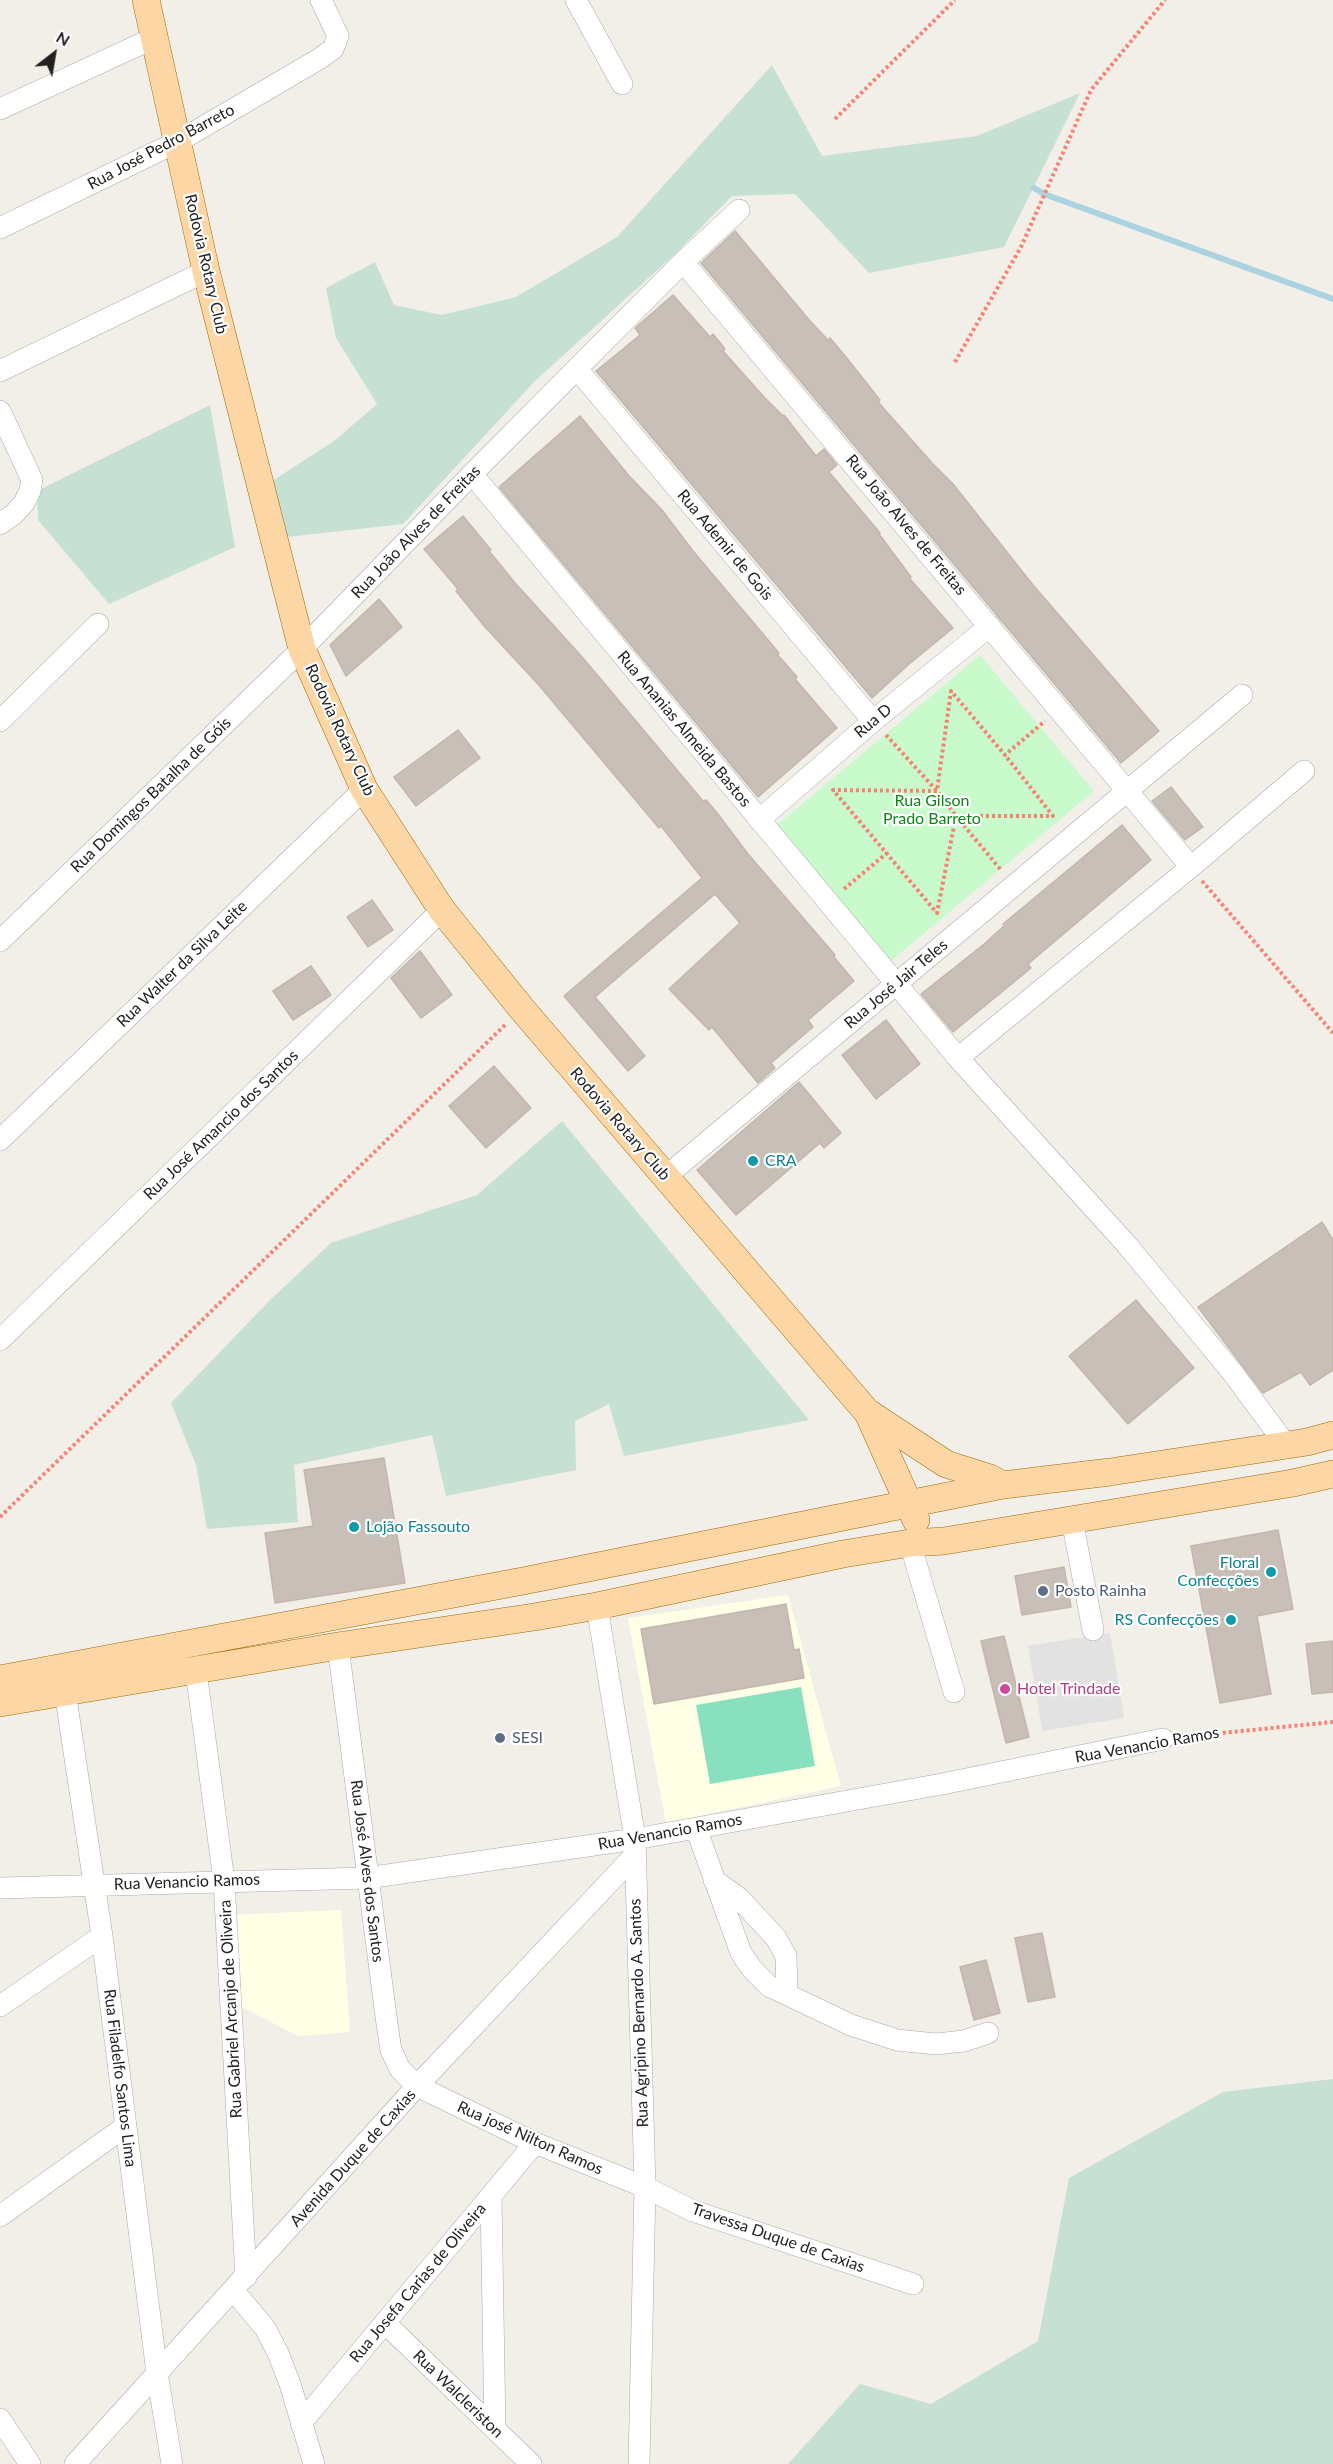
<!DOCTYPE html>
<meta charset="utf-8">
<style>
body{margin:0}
#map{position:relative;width:1333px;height:2464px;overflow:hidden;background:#f2efe9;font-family:Lato,sans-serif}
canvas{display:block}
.north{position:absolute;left:24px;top:24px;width:60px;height:60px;-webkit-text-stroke:4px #fff;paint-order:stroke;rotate:31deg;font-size:16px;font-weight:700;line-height:24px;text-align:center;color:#222}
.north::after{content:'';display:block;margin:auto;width:21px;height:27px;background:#222;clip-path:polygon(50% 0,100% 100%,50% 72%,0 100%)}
</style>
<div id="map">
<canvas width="1333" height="2464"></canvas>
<div class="north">N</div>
</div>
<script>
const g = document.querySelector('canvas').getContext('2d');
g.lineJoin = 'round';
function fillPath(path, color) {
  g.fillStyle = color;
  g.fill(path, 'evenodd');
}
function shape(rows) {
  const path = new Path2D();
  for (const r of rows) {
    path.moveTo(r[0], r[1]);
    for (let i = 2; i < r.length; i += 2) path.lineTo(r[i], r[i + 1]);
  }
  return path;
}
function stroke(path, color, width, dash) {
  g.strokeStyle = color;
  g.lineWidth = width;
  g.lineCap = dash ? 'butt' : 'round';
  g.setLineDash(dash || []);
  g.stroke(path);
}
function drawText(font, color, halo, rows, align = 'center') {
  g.font = font + ' Lato,sans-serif';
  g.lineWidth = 4.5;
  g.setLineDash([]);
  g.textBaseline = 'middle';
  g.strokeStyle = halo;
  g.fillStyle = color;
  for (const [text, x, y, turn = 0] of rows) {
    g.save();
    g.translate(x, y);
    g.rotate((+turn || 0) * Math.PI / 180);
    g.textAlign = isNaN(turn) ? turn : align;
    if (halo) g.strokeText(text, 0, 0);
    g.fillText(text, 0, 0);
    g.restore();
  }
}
const education = shape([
 [788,1595,841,1786,666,1823,628,1618],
 [341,1910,350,2032,298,2036,236,2004,230,1915]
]);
const wetland = shape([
 [772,65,822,156,977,136,1080,93,1004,247,869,273,795,194,732,196,676,253,535,381,403,524,278,538,269,483,334,441,377,404,336,338,326,288,375,262,394,305,442,315,516,297,617,237],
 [210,405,235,547,109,604,38,520,37,491],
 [562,1121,809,1420,624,1456,609,1404,575,1421,576,1470,446,1496,432,1435,294,1465,298,1522,207,1529,196,1465,171,1403,269,1301,331,1243,477,1195],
 [1333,2079,1333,2464,788,2464,860,2384,931,2404,1038,2341,1069,2178,1223,2092]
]);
const park = shape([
 [980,655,1094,791,885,966,771,830]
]);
const pitch = shape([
 [801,1687,815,1766,710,1784,696,1705]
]);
const parking = shape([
 [1110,1633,1124,1718,1042,1731,1028,1646]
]);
const stream = shape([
 [1034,188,1044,194,1333,299]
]);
const building = shape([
 [735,231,810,321,828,340,830,338,846,357,880,400,878,402,932,463,953,484,1033,585,1159,731,1121,763,701,263,735,231],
 [673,295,710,337,713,334,725,349,723,351,764,397,783,416,784,415,816,456,824,449,837,465,829,472,880,533,879,534,911,577,910,579,953,628,908,665,872,698,596,371,640,335,635,328,673,295],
 [580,416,630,477,662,510,693,551,779,653,777,654,797,677,795,679,837,728,758,797,499,487,580,416],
 [463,516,491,550,489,551,516,584,583,658,703,801,706,800,718,814,748,854,835,955,833,956,854,981,808,1020,813,1027,771,1063,775,1068,758,1083,712,1027,709,1030,669,989,740,923,715,894,595,997,645,1056,628,1071,564,996,702,878,661,826,659,828,537,683,485,627,456,591,458,589,424,549,463,516],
 [379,599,402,627,346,676,330,645,379,599],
 [458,730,480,758,416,806,394,777,458,730],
 [1171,787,1203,827,1185,840,1152,801,1171,787],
 [1122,825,1151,860,1028,964,1031,968,953,1032,921,994,983,945,1004,926,1003,924,1122,825],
 [372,900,393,930,368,947,347,917,372,900],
 [420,951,452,995,421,1018,391,978,420,951],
 [311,966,331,995,293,1020,273,991,311,966],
 [886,1020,920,1064,876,1099,842,1055,886,1020],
 [494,1066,531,1108,486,1148,449,1106,494,1066],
 [799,1082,841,1133,824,1148,820,1143,736,1215,697,1170,799,1082],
 [1322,1222,1333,1240,1333,1370,1310,1385,1301,1372,1263,1393,1198,1307,1322,1222],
 [1136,1300,1194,1368,1128,1424,1069,1356,1136,1300],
 [384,1458,405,1583,275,1603,265,1533,313,1526,304,1470,384,1458],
 [1278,1530,1293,1609,1257,1616,1271,1694,1220,1703,1191,1546,1278,1530],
 [1064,1567,1071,1607,1022,1615,1015,1576,1064,1567],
 [786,1604,794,1650,799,1649,804,1678,654,1704,641,1629,786,1604],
 [1004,1636,1029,1737,1006,1743,981,1641,1004,1636],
 [1333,1641,1333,1692,1312,1694,1306,1644,1333,1641],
 [1042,1933,1055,1997,1028,2002,1015,1938,1042,1933],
 [986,1960,1000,2013,974,2020,960,1967,986,1960]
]);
const path = shape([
 [835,119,955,0],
 [955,362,1021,247,1091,90,1165,0],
 [886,735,937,791,956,816,937,913,833,790,937,791,951,691,1005,755,1045,721],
 [956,816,1053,816,1005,755],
 [956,816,1001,870],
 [1202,881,1333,1033],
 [844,889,887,853],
 [0,1517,506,1024],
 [1181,1737,1333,1722]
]);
const minor = shape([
 [576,0,622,84],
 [0,109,156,37],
 [0,228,179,141,319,59,333,49,338,36,321,0],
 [683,262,1191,867],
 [577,369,873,721],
 [0,371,206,271],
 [0,411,32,480,30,491,24,503,14,514,0,524],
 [472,474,958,1058,1127,1245,1232,1372,1286,1445],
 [0,721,98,624],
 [759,820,873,721,990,626],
 [0,941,302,649,472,474,683,262,739,210],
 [958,1058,1191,867,1304,771],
 [0,1140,364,789],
 [665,1177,1242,695],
 [0,1340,442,910],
 [1072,1520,1093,1630],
 [910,1543,954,1692],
 [597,1606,635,1839,645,2187,639,2464],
 [338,1646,387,2024,391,2050,400,2069,417,2086,535,2143,645,2187,693,2211,913,2284],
 [196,1671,224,1881,246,2277],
 [65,1692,102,1936,157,2373,172,2464],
 [696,1828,741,1953,752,1969,769,1986,851,2025,897,2040,936,2044,964,2041,988,2033],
 [714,1880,739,1898,776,1938,786,1956,787,1994],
 [0,1888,367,1878,635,1839,942,1784,1163,1739],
 [0,2006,102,1936],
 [491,2196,495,2429],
 [0,2216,126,2126],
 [233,2290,265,2328,278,2353,290,2384,314,2464],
 [385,2323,531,2464],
 [0,2419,30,2464],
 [301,2423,535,2143],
 [75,2464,417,2086,634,1856]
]);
const major = shape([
 [146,0,206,271,302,649,364,789,442,910,522,1009,867,1412,946,1464,990,1478,1003,1485],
 [868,1413,916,1520],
 [0,1679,523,1581,1003,1485,1110,1472,1307,1442,1333,1435],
 [0,1703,338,1646,534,1617,597,1606,843,1554,910,1543,944,1541,1293,1483,1333,1474]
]);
const markers = [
 [753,1161,6,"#0f9aa8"],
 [354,1527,6,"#0f9aa8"],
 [1271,1572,6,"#0f9aa8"],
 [1043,1591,6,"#5c6f8a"],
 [1231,1620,6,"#0f9aa8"],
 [1005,1689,6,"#d1479c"],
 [500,1738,6,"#5c6f8a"]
];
const streetNames = [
 ["Rua José Pedro Barreto",161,147,-28],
 ["Rodovia Rotary Club",206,264,77],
 ["Rua João Alves de Freitas",906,525,50],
 ["Rua João Alves de Freitas",416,532,-46],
 ["Rua Ademir de Gois",725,545,50],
 ["Rua D",873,721,-40],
 ["Rua Ananias Almeida Bastos",684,729,50],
 ["Rodovia Rotary Club",340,730,65],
 ["Rua Domingos Batalha de Góis",151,795,-44],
 ["Rua Walter da Silva Leite",182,964,-44],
 ["Rua José Jair Teles",896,984,-40],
 ["Rodovia Rotary Club",620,1124,49],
 ["Rua José Amancio dos Santos",221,1125,-44],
 ["Rua Venancio Ramos",1147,1745,-10],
 ["Rua Venancio Ramos",670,1832,-10],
 ["Rua José Alves dos Santos",367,1871,83],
 ["Rua Venancio Ramos",187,1882,-2],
 ["Rua Gabriel Arcanjo de Oliveira",231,2009,-93],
 ["Rua Agripino Bernardo A. Santos",639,2013,-92],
 ["Rua Filadelfo Santos Lima",120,2078,83],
 ["Rua josé Nilton Ramos",530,2138,24],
 ["Avenida Duque de Caxias",353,2158,-48],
 ["Travessa Duque de Caxias",778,2238,19],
 ["Rua Josefa Carias de Oliveira",418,2283,-50],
 ["Rua Walcleriston",458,2394,44]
];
const parkNames = [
 ["Rua Gilson",932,801],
 ["Prado Barreto",932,819]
];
const cultureNames = [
 ["CRA",765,1161],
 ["Lojão Fassouto",366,1527],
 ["Floral",1259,1563,"right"],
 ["Confecções",1259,1581,"right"],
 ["RS Confecções",1219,1620,"right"]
];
const serviceNames = [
 ["Posto Rainha",1055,1591],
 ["SESI",512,1738]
];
const hotelNames = [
 ["Hotel Trindade",1017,1689]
];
fillPath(education, '#ffffe5');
fillPath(wetland, '#c6e0d4');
fillPath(park, '#c8facc');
fillPath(pitch, '#88e0be');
fillPath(parking, '#e2e2e2');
stroke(stream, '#aad3df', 6);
fillPath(building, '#c7bfb8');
stroke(building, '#c4b6ab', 1.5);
stroke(minor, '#a9a9a9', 22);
stroke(major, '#a06b00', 28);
stroke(path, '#fa8072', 4, [3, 3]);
stroke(minor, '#fff', 21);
stroke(major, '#fcd6a4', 27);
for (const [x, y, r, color] of markers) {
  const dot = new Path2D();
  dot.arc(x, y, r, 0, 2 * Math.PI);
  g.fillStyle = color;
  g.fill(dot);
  stroke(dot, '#fff', 2);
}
drawText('16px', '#222', '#fff', streetNames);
drawText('16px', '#0c8416', '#fff', parkNames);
drawText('16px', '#0d838f', '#fff', cultureNames, 'left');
drawText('16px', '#4e5e75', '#fff', serviceNames, 'left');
drawText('16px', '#b23c85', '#fff', hotelNames, 'left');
</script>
